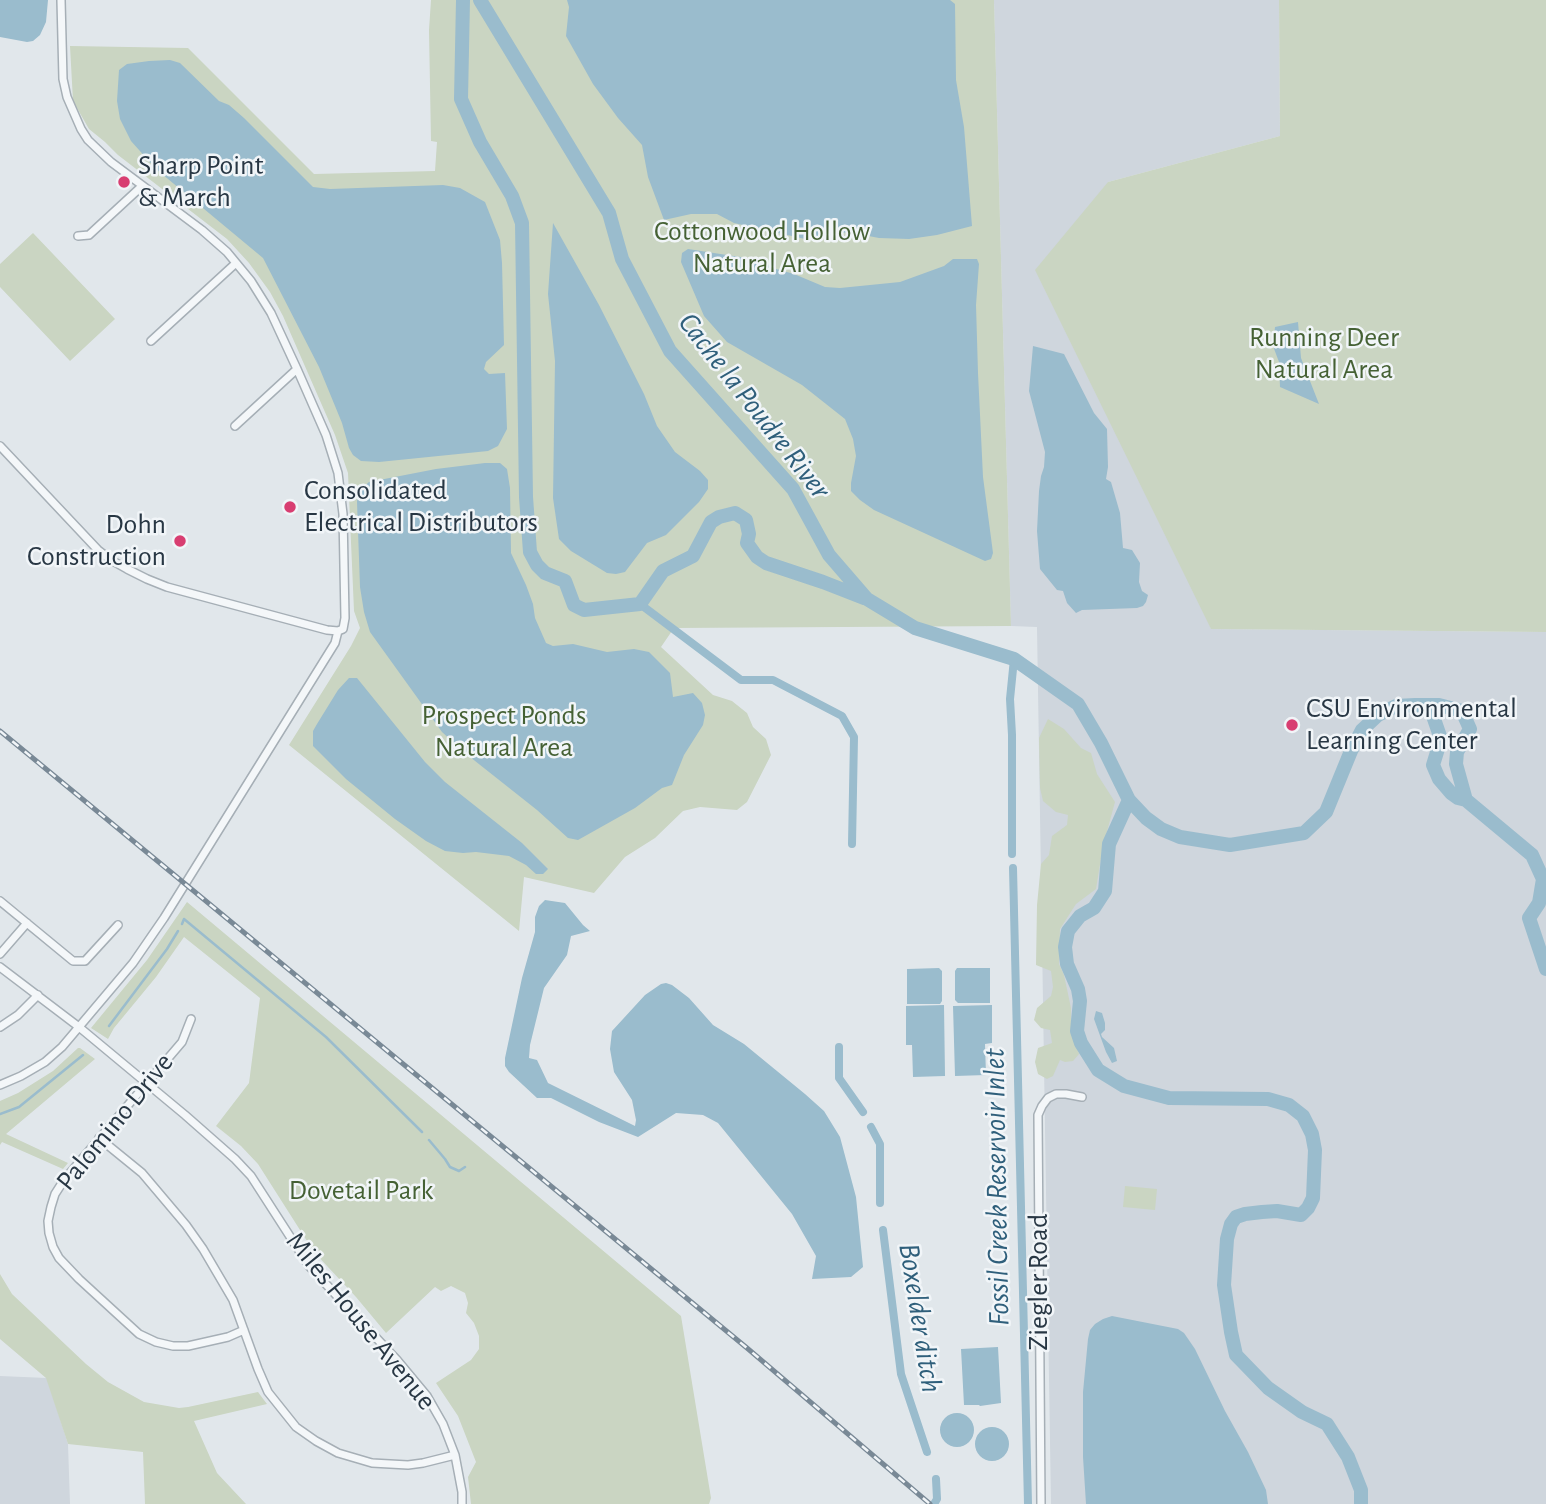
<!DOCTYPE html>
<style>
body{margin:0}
canvas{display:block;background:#e1e7eb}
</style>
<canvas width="1546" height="1504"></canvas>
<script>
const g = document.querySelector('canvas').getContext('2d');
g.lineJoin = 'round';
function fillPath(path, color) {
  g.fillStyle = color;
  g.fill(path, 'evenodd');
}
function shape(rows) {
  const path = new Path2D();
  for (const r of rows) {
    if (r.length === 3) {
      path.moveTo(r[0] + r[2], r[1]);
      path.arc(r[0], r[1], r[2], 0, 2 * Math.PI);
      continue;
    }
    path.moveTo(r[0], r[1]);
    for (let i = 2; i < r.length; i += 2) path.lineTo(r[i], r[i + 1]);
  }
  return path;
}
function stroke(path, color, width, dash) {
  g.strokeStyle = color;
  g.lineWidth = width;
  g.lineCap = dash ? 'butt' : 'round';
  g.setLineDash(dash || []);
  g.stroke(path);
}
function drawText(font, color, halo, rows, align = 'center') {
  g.font = font + ' "Alegreya Sans",sans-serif';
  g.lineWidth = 5;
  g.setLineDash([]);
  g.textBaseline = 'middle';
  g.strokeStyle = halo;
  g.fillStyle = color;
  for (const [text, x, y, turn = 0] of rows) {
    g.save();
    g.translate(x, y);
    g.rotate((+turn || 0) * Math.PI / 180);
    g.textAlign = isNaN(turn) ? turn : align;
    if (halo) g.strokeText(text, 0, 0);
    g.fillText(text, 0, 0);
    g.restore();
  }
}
const built = shape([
 [994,0,1279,0,1280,136,1108,182,1211,629,1546,632,1546,1504,1051,1504,1037,627,1011,626],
 [0,1376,47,1378,68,1444,70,1504,0,1504]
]);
const green = shape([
 [431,0,994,0,1011,626,674,628,661,647,713,695,732,701,747,713,753,727,766,739,771,755,747,802,737,810,700,807,683,811,655,838,625,857,594,893,524,877,519,931,289,745,351,646,360,628,354,611,348,473,335,435,283,316,270,292,249,263,227,239,118,155,105,142,89,129,73,101,70,46,188,48,314,174,435,171,437,142,431,141,429,30],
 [1279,0,1546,0,1546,632,1211,629,1035,270,1108,182,1280,136],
 [33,233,115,319,70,361,0,287,0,264],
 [1048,719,1064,729,1081,748,1091,753,1097,774,1115,802,1103,846,1096,889,1076,904,1060,929,1059,964,1064,975,1071,1008,1071,1027,1079,1054,1073,1061,1065,1062,1060,1060,1053,1076,1047,1079,1038,1074,1035,1062,1038,1048,1052,1043,1050,1030,1041,1028,1034,1020,1037,1008,1051,996,1053,987,1051,971,1036,965,1037,905,1041,864,1049,855,1052,836,1067,825,1068,815,1056,812,1043,801,1040,788,1039,738],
 [187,902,681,1316,711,1498,709,1504,471,1504,468,1477,476,1462,458,1416,436,1383,471,1360,479,1349,479,1336,474,1323,466,1313,468,1303,465,1293,451,1286,441,1291,435,1287,386,1333,356,1297,314,1252,258,1164,241,1146,216,1126,249,1083,260,998,184,937,156,977,114,1028,108,1039,91,1028,147,960],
 [78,1048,80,1048,95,1059,6,1134,68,1163,63,1169,2,1142,0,1145,0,1101,18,1093,53,1071],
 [1125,1186,1157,1189,1155,1210,1123,1207],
 [0,1274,12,1294,86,1364,108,1382,144,1402,179,1408,188,1407,258,1392,267,1404,194,1421,217,1473,246,1504,145,1504,143,1452,68,1444,46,1378,0,1339]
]);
const water = shape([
 [0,0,48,0,46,22,40,35,33,41,27,42,0,37],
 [567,0,950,0,955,4,956,80,964,127,972,226,937,235,909,239,879,238,848,232,805,239,734,223,717,214,691,214,664,220,648,177,642,145,618,118,593,84,566,36,569,7],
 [170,60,180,63,219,101,229,105,244,118,313,187,330,189,443,185,460,188,485,202,500,240,502,263,504,345,486,362,484,369,489,374,505,373,507,429,498,446,488,451,379,462,361,461,353,455,349,448,342,423,319,367,263,258,156,169,131,141,120,119,117,101,119,70,127,64,149,61],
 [553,223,599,305,644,394,657,426,675,452,700,471,708,480,708,489,699,502,666,535,647,543,625,572,616,574,607,573,571,551,559,539,553,498,555,361,548,294],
 [688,249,740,257,764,263,776,269,794,274,825,287,840,288,900,282,944,266,953,259,977,259,979,264,976,305,978,373,983,477,993,553,991,559,985,561,874,510,860,500,851,491,851,483,856,456,853,439,845,419,802,385,727,342,704,316,681,262,682,253],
 [1298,322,1301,358,1319,404,1280,387,1279,362,1273,346,1275,327],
 [1033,346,1064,354,1094,413,1107,429,1108,467,1106,479,1111,482,1120,513,1123,548,1132,550,1140,563,1139,582,1142,591,1148,595,1146,602,1143,606,1137,608,1082,610,1076,613,1067,603,1063,591,1057,590,1040,569,1037,531,1039,491,1041,476,1044,467,1045,452,1029,391],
 [485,463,500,463,507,469,510,488,511,553,526,585,533,604,535,618,546,643,553,646,573,644,607,652,634,649,649,652,670,673,673,697,693,693,702,703,705,715,703,725,684,755,672,785,662,788,635,808,578,840,568,838,537,810,465,753,442,732,370,632,364,612,360,587,357,502,358,492,369,482,436,469],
 [349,678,357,678,425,762,445,782,522,843,548,869,543,874,536,874,526,865,509,856,476,852,463,853,445,851,426,841,395,819,346,779,313,746,313,731,317,724,338,690],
 [545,900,565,903,583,925,590,931,571,936,567,955,544,988,530,1045,529,1058,537,1060,548,1083,635,1126,636,1120,632,1100,614,1072,610,1049,612,1031,645,995,661,984,666,983,672,985,689,998,713,1025,744,1044,805,1094,824,1111,840,1137,856,1197,863,1267,851,1277,812,1279,816,1256,792,1214,718,1123,703,1115,676,1113,638,1137,599,1122,551,1098,537,1098,509,1072,505,1066,505,1058,522,978,535,932,535,917,539,906],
 [939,968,942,971,942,1001,940,1004,907,1004,907,969],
 [957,968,990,968,990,1003,958,1003,955,1000,955,971],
 [944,1005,945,1076,913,1077,912,1045,906,1045,906,1006],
 [992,1005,992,1043,985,1044,986,1075,955,1076,953,1006],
 [1096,1011,1102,1013,1105,1023,1105,1030,1101,1034,1102,1037,1114,1048,1117,1061,1112,1063,1106,1052,1094,1019],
 [1112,1316,1178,1329,1184,1333,1195,1349,1225,1411,1248,1452,1266,1490,1268,1504,1086,1504,1083,1457,1083,1392,1088,1339,1090,1330,1095,1324,1103,1319],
 [998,1347,1001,1403,980,1406,979,1405,964,1405,961,1349],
 [957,1430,17],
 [992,1444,17]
]);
const stream = shape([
 [182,924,184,919,326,1037,422,1132],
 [109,1026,167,949,178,931],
 [0,1114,19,1107,83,1055],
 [429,1140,445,1159,450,1167,459,1171,465,1167]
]);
const canal = shape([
 [640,604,741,680,773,680,842,716,854,737,852,844],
 [1012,854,1012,735,1010,699,1014,659],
 [1013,868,1028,1504],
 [839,1047,839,1078,863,1112],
 [871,1127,880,1144,880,1203],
 [883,1230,901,1374,927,1452],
 [934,1504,937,1499,936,1479]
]);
const river = shape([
 [463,0,461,99,480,142,512,196,522,223,526,497,530,552,537,565,545,573,565,581,574,605,584,610,640,604,663,571,693,556,711,522,719,517,735,513,746,520,749,534,747,543,757,557,766,563,823,582,864,598],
 [480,0,609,213,622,259,670,351,793,489,829,555,867,599,915,628,1014,659,1078,704,1101,743,1129,800,1146,818,1161,829,1180,837,1230,845,1304,833,1326,812,1351,751,1362,730,1378,715,1396,706,1415,705,1439,705,1462,711,1470,729,1457,752,1456,764,1466,800,1532,855,1543,879,1539,903,1529,918,1546,969],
 [1423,705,1433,716,1441,739,1433,765,1439,779,1451,793,1458,798,1466,800],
 [1129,800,1109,844,1105,891,1094,908,1080,916,1068,931,1065,947,1067,964,1078,989,1080,1001,1077,1031,1081,1043,1098,1070,1124,1086,1169,1098,1268,1099,1289,1105,1303,1116,1312,1134,1315,1150,1313,1198,1308,1208,1301,1215,1277,1211,1262,1212,1245,1214,1236,1217,1231,1224,1227,1239,1224,1285,1231,1332,1236,1355,1268,1388,1302,1412,1327,1424,1348,1457,1361,1490,1361,1504]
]);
const minor = shape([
 [78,236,89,235,142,186],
 [151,341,236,263],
 [235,426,297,369],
 [0,446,98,550,111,560,127,569,147,579,167,587,327,630,338,631,343,629,345,618,343,514,338,473,326,435,297,369,271,313,251,281,227,252,202,230,111,162,88,140,81,129,67,97,63,79,61,0],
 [0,901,73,961,85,961,118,925],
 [0,954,27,923],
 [0,967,79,1027,185,1115,235,1159,251,1176,309,1266,397,1360,427,1396,443,1424,455,1455,462,1492,462,1504],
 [191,1019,182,1042,64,1180,55,1194,51,1207,48,1221,49,1233,53,1247,59,1258,79,1279,139,1334,156,1342,173,1346,188,1346,228,1337,244,1330],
 [0,1027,18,1015,38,995],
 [0,1085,21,1076,45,1062,62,1047,133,963,164,918,335,643,338,631],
 [99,1138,142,1173,186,1225,203,1249,233,1300,258,1369,268,1392,296,1427,316,1441,338,1453,372,1463,408,1465,423,1463,455,1455],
 [1041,1504,1038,1115,1042,1106,1048,1098,1056,1094,1066,1094,1082,1097]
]);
const rail = shape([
 [0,731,747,1348,930,1504]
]);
const markers = [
 [124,182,7,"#d83e71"],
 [290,507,7,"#d83e71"],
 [180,541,7,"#d83e71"],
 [1292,725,7,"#d83e71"]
];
const poiNames = [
 ["Sharp Point",138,166],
 ["& March",138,198],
 ["Consolidated",304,491],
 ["Electrical Distributors",304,523],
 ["Dohn",166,525,"right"],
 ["Construction",166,557,"right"],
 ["CSU Environmental",1306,709],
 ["Learning Center",1306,741]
];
const parkNames = [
 ["Cottonwood Hollow",762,232],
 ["Natural Area",762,264],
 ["Running Deer",1324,338],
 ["Natural Area",1324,370],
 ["Prospect Ponds",504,716],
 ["Natural Area",504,748],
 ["Dovetail Park",361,1191]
];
const streetNames = [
 ["Palomino Drive",115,1122,-51],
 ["Ziegler Road",1039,1282,-90],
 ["Miles House Avenue",361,1321,51]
];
const waterNames = [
 ["Cache la Poudre River",754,406,52],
 ["Fossil Creek Reservoir Inlet",997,1187,-91],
 ["Boxelder ditch",920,1318,81]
];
fillPath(built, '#cfd6dd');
fillPath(green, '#cad5c2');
fillPath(water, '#9abccd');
stroke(stream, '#9abccd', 2.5);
stroke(canal, '#9abccd', 8);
stroke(river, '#9abccd', 14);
stroke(minor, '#a6afb6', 10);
stroke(minor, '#f4f7f9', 7);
stroke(rail, '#798996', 5);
stroke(rail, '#f1f5f8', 2.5, [8]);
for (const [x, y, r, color] of markers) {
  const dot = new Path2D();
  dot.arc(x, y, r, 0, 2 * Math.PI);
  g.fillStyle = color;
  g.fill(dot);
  stroke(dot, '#f1f5f8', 2.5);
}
drawText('28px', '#283744', '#f1f5f8', poiNames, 'left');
drawText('28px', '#456134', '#f1f5f8', parkNames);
drawText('28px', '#283744', '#f1f5f8', streetNames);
drawText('italic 30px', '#2f5f7b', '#f1f5f8', waterNames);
</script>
